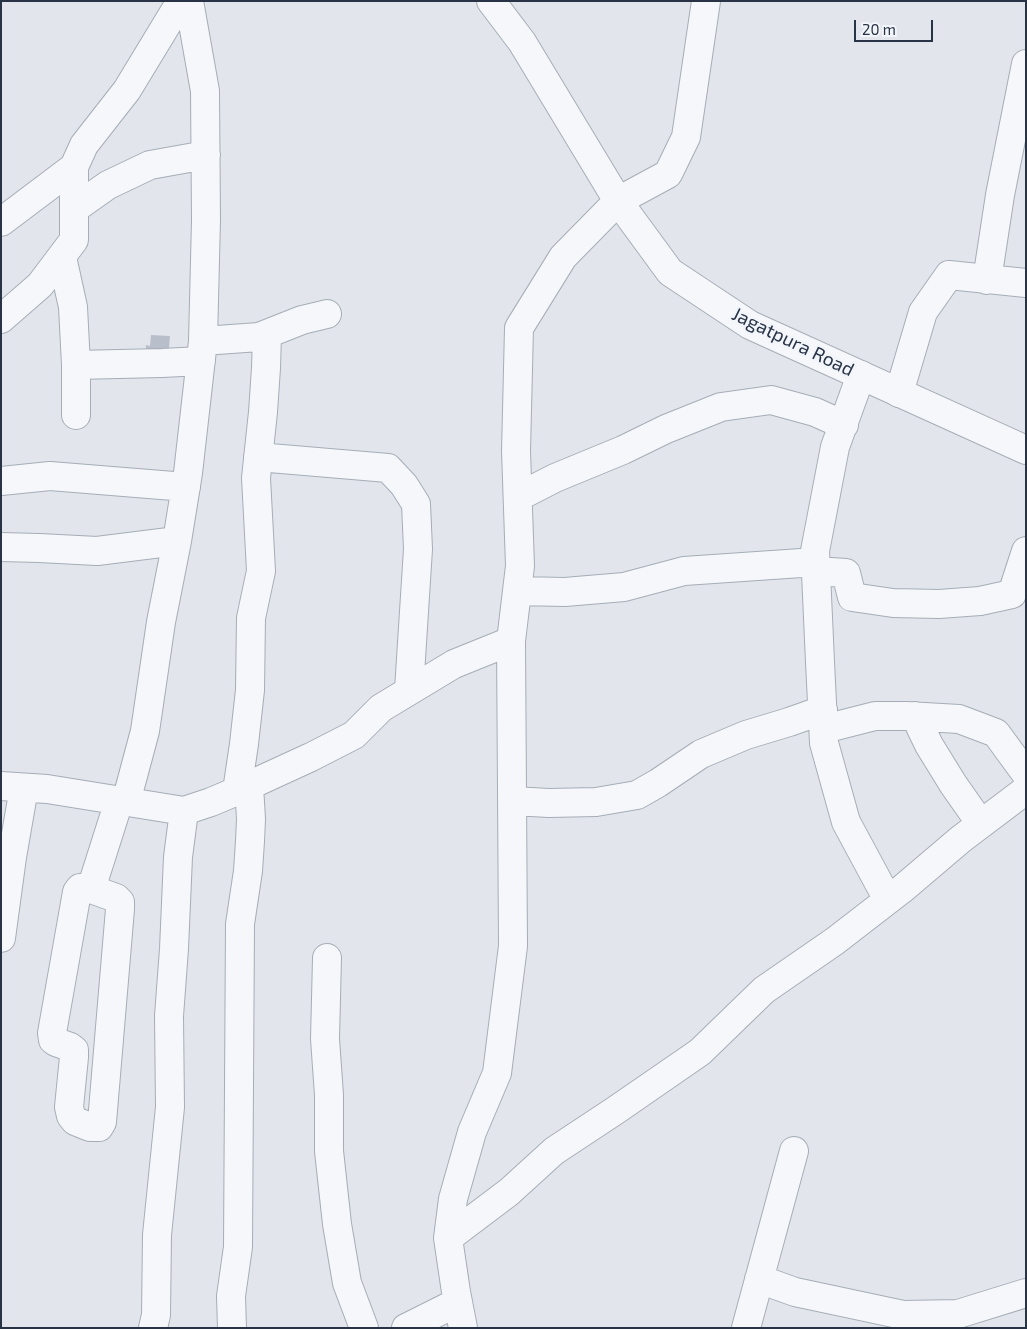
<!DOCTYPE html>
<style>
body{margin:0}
#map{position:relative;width:1027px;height:1329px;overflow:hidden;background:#e2e6ec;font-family:"Exo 2",sans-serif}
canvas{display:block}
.frame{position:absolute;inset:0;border:2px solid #283346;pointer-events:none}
.scale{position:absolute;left:854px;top:20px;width:79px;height:22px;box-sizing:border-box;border:2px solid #283346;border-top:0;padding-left:6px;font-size:15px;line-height:18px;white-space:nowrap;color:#283346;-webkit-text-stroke:4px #f2f5f9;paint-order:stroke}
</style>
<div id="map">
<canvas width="1027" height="1329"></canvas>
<div class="frame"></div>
<div class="scale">20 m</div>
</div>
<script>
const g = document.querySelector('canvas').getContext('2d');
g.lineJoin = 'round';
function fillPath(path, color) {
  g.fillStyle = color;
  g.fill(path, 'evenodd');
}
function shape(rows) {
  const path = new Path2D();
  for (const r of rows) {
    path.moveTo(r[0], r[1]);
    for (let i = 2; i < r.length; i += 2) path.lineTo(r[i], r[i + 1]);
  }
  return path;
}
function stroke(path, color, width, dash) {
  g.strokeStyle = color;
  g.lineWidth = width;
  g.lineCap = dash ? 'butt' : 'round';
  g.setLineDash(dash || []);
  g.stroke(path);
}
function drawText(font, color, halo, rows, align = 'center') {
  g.font = font + ' "Exo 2",sans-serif';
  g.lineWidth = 4.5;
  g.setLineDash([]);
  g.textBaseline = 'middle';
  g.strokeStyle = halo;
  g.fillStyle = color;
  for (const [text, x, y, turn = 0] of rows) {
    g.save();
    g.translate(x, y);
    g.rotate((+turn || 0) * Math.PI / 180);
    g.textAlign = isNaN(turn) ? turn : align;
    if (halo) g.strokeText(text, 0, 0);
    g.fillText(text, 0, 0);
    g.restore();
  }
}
const building = shape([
 [151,335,170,336,168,360,145,359,146,345,150,346]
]);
const minor = shape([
 [74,209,108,185,150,165,206,155],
 [1,222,74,167],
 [62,257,73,307,76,365,76,415],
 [987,280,1000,195,1026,64],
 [1,319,40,285,74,240,74,167,84,145,127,90,181,1],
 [203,341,259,337,302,320,327,314],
 [76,365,162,363,201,361],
 [861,375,835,447,815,551,820,662,824,743,846,822,888,900],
 [899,393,923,312,949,275,1026,283],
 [258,457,388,468,404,485,416,504,418,549,409,690],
 [1,481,50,476,186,487],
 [518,497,555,478,623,450,666,429,721,407,771,400,815,412,844,425],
 [1,547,39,548,97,551,177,541],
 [816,571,846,573,852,597,893,603,939,604,980,601,1012,594,1026,551],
 [517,591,565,592,624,587,684,571,816,562],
 [915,716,929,745,953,784,981,824],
 [824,729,875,716,907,716,959,719,996,733,1026,774],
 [1,786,47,789,184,811,211,802,237,791,311,757,354,735,381,708,454,664,511,641],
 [237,791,244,744,250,690,251,618,261,571,256,478,263,412,266,368,267,334],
 [513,801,549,803,596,802,637,795,658,783,701,754,746,735,789,722,823,710],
 [126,802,145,731,161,622,177,541,188,473,203,341,206,220,205,91,189,1],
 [91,889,116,898,120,902,120,909,102,1122,99,1127,90,1127,75,1121,71,1116,69,1107,74,1057,74,1050,70,1047,56,1042,53,1040,52,1033,77,892,80,888,84,888,91,889,119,801],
 [1,938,12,857,24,788],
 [327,958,325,1039,329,1095,329,1151,337,1224,347,1283,364,1328],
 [448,1238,509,1192,554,1151,616,1110,700,1052,764,990,835,941,901,890,961,839,1026,790],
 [759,1279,795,1292,903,1315,958,1314,1026,1293],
 [153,1328,156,1315,157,1235,170,1107,169,1016,174,949,178,857,184,811],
 [232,1328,231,1296,238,1247,240,924,248,871,250,841,251,819,249,786],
 [406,1328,458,1302],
 [463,1328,456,1292,448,1238,453,1199,472,1132,497,1073,513,946,511,641,520,566,516,451,519,328,563,257,618,201,668,174,686,137,706,1],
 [746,1328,794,1151]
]);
const tertiary = shape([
 [491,1,522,42,618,201,670,272,750,325,1026,450]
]);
const streetNames = [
 ["Jagatpura Road",793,342,26]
];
fillPath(building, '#b9bfca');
stroke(minor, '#a6adb7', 30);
stroke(tertiary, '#a6adb7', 30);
stroke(minor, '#f5f7fa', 28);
stroke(tertiary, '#f5f7fa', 28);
drawText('19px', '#283346', '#f2f5f9', streetNames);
</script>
